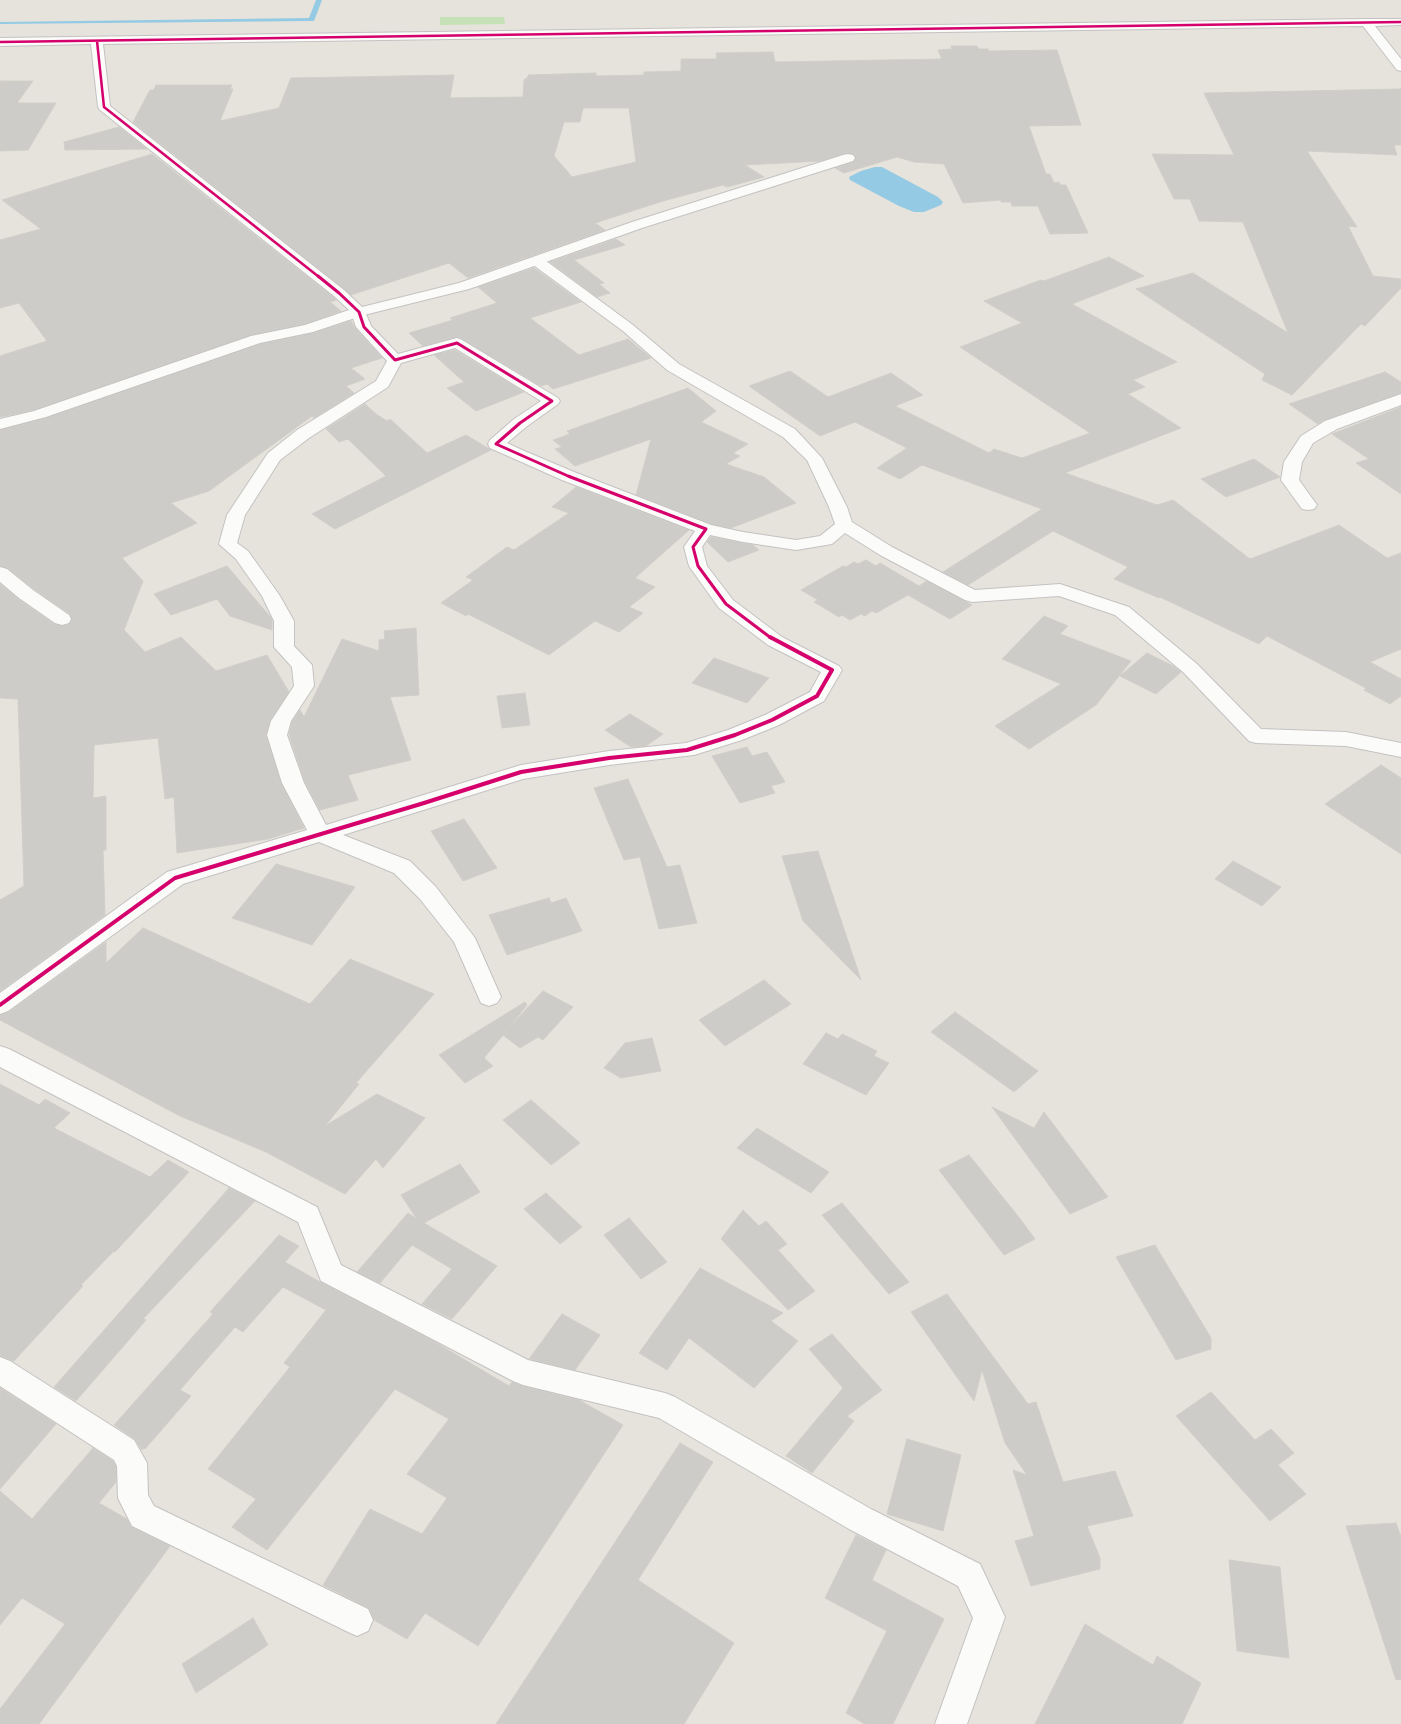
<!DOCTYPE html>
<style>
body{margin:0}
canvas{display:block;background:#e6e3dc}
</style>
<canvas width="1401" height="1724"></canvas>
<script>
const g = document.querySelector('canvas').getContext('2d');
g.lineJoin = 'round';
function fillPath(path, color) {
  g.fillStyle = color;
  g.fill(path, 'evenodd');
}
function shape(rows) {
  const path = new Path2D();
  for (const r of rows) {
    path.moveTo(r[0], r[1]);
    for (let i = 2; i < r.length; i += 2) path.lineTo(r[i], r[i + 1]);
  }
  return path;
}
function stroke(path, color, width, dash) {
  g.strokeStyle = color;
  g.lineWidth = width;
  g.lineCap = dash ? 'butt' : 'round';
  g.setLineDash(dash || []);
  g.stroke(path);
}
const green = shape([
 [440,17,504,17,505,24,440,25]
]);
const water = shape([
 [316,0,322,0,314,21,0,24,0,22,309,18],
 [875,167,882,167,938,197,943,202,941,205,924,212,914,212,899,206,850,180,849,177,861,171]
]);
const building = shape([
 [951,46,977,46,979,49,988,49,989,51,1057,50,1081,125,1029,126,1046,174,1050,174,1054,183,1059,182,1060,185,1066,185,1088,233,1050,234,1038,206,1012,206,1011,202,1001,202,1001,200,963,203,944,164,914,162,897,157,844,173,835,168,853,162,856,159,854,154,848,153,820,161,745,165,764,177,727,187,723,185,663,201,595,223,605,230,468,278,449,263,351,295,133,122,150,90,154,90,156,85,232,85,230,89,233,89,220,121,279,108,291,78,454,75,450,98,523,97,524,80,528,77,528,75,596,73,596,76,644,75,644,72,681,71,681,59,717,59,716,53,773,52,775,62,942,59,938,50,952,49,951,46],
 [583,108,629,108,636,162,572,177,554,156,564,122,580,122,583,108],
 [0,81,33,81,17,103,56,103,28,150,0,151,0,81],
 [1401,89,1401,145,1394,145,1397,155,1307,151,1357,227,1348,226,1373,276,1401,279,1401,288,1365,326,1361,324,1292,395,1262,380,1265,374,1136,289,1193,273,1288,333,1243,222,1199,221,1190,199,1174,199,1152,154,1234,155,1204,93,1401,89],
 [119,127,147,149,65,150,64,142,119,127],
 [152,154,333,297,336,300,330,302,341,311,305,324,251,335,34,410,0,417,0,356,47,341,19,303,0,308,0,240,41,229,2,200,152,154],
 [616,239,625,245,574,260,604,283,599,284,610,293,597,297,550,262,616,239],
 [1109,257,1144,276,1072,304,1177,362,1133,380,1145,387,1128,394,1181,428,1065,473,1157,505,1173,500,1250,559,1339,525,1387,558,1401,553,1401,649,1370,662,1401,679,1401,696,1390,704,1364,690,1366,688,1267,636,1259,644,1160,597,1159,598,1114,579,1128,567,1053,531,968,585,943,572,1042,509,922,465,900,479,877,468,907,448,855,422,820,436,749,386,790,371,828,397,891,373,923,395,895,406,989,453,994,449,1022,458,1090,433,960,347,1022,323,984,301,1041,280,1044,281,1109,257],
 [534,268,581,302,530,318,579,355,628,339,651,358,553,389,547,384,541,386,458,337,423,346,409,333,453,320,450,318,497,303,478,287,534,268],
 [351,321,355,328,382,358,351,368,365,379,346,386,354,393,314,418,312,416,209,491,171,503,197,523,122,558,143,581,124,630,145,652,181,637,216,671,267,655,289,692,270,720,266,735,281,783,304,828,268,839,177,853,174,797,165,799,158,738,94,745,93,798,106,796,106,850,103,850,105,915,0,991,0,900,24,886,18,699,0,698,0,584,18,599,54,624,62,626,69,624,72,620,70,614,34,589,8,568,0,566,0,430,46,418,260,344,313,333,351,321],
 [455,350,524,392,476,411,447,388,464,382,434,355,455,350],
 [1385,372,1401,382,1401,393,1324,420,1318,424,1289,404,1385,372],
 [688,388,716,411,701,422,748,444,733,453,740,456,726,464,764,477,796,503,731,528,711,524,636,495,651,439,575,466,555,449,562,447,553,440,570,434,567,431,688,388],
 [365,404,376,414,387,421,390,419,427,453,466,435,491,450,335,529,312,514,386,476,348,439,339,442,326,429,365,404],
 [1401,407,1401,494,1356,463,1369,459,1332,434,1401,407],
 [1254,459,1280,477,1226,497,1201,479,1254,459],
 [576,487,689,530,635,578,655,587,629,607,643,613,619,632,595,621,549,655,468,614,466,616,441,603,473,580,466,577,507,547,514,550,569,513,552,507,576,487],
 [711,537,753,545,759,550,728,562,707,542,711,537],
 [866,560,876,566,880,563,919,586,927,581,972,605,950,619,908,595,876,613,872,611,865,616,861,614,850,620,842,615,839,617,814,602,818,600,801,590,843,566,846,567,854,562,858,564,866,560],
 [227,566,272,619,272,630,230,616,217,599,171,615,154,594,227,566],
 [1044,616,1068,626,1060,634,1131,661,1096,705,1029,749,995,726,1061,684,1002,659,1044,616],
 [416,628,419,695,390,697,411,760,348,775,358,800,320,810,305,782,289,735,292,722,300,710,304,717,342,639,379,651,379,640,385,639,384,631,416,628],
 [1147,653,1173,666,1181,672,1156,694,1120,676,1147,653],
 [714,658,769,678,747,703,692,683,714,658],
 [525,693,530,725,502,728,497,696,525,693],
 [630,714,663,734,646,746,631,747,605,730,630,714],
 [747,747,752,756,767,752,785,782,771,786,775,793,740,803,712,756,747,747],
 [1381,765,1401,778,1401,854,1325,804,1381,765],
 [628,779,667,867,680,865,697,923,659,929,640,857,624,860,594,788,628,779],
 [464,819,497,868,463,881,431,831,464,819],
 [818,851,861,980,803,921,782,856,818,851],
 [1233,861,1281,887,1262,906,1215,879,1233,861],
 [276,864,355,887,312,945,232,918,276,864],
 [549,898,551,903,566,898,582,931,507,955,489,915,549,898],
 [143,928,310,1004,350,959,434,994,356,1083,359,1084,325,1126,377,1094,425,1118,383,1168,376,1159,345,1194,266,1152,180,1116,0,1020,0,1015,9,1012,106,942,106,963,143,928],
 [764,980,791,1004,725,1046,699,1020,764,980],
 [543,991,573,1007,543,1040,538,1037,520,1048,503,1035,484,1058,493,1066,465,1083,439,1055,525,1002,527,1005,506,1031,543,991],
 [955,1012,1038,1071,1014,1092,931,1032,955,1012],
 [826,1033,838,1039,842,1034,877,1051,874,1056,889,1063,866,1095,803,1064,826,1033],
 [652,1038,661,1071,621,1078,604,1068,625,1043,652,1038],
 [0,1084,39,1105,45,1099,70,1113,54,1128,150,1177,168,1160,189,1172,115,1252,114,1251,81,1285,83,1286,14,1361,0,1356,0,1084],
 [531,1100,580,1143,551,1165,503,1120,531,1100],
 [992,1107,1034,1128,1044,1112,1108,1197,1070,1214,992,1107],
 [757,1128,829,1172,811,1193,737,1148,757,1128],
 [969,1155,1021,1220,1035,1239,1004,1255,939,1170,969,1155],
 [460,1164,480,1192,424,1223,497,1266,452,1319,422,1304,452,1269,412,1245,380,1283,357,1272,408,1213,417,1219,401,1195,460,1164],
 [229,1188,255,1201,143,1319,146,1320,76,1401,54,1387,229,1188],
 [546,1193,582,1227,560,1244,524,1209,546,1193],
 [842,1203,909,1282,889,1294,822,1215,842,1203],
 [743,1210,759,1226,766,1221,787,1244,778,1250,815,1291,788,1310,721,1239,743,1210],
 [629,1218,667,1262,641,1279,604,1235,629,1218],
 [279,1235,299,1246,285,1262,320,1282,433,1341,509,1386,512,1382,523,1386,579,1400,623,1425,478,1646,425,1613,407,1639,374,1620,369,1608,323,1585,370,1509,422,1534,447,1498,407,1474,449,1419,395,1389,267,1550,232,1527,256,1499,208,1469,290,1367,284,1363,326,1310,283,1287,243,1332,235,1327,180,1390,191,1396,145,1449,144,1448,142,1450,135,1439,114,1425,213,1314,210,1312,279,1235],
 [1155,1245,1211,1338,1211,1349,1176,1360,1116,1257,1155,1245],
 [700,1268,783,1313,771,1321,798,1341,754,1388,689,1338,667,1370,639,1353,700,1268],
 [947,1294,1028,1404,1036,1402,1063,1482,1115,1471,1133,1516,1087,1526,1100,1558,1100,1569,1031,1586,1015,1541,1034,1536,1013,1470,1027,1475,1005,1443,982,1370,974,1401,911,1312,947,1294],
 [562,1314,600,1335,575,1370,529,1359,562,1314],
 [832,1334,882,1390,847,1416,854,1421,812,1473,786,1456,843,1388,809,1349,832,1334],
 [0,1388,56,1424,0,1489,0,1388],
 [1211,1392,1255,1440,1271,1429,1294,1453,1278,1465,1306,1494,1270,1521,1176,1416,1211,1392],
 [907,1439,961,1455,943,1531,887,1514,907,1439],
 [680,1443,713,1462,638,1580,734,1643,684,1724,496,1724,680,1443],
 [93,1448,113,1461,116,1466,116,1482,99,1503,127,1519,131,1527,170,1546,39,1724,0,1724,0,1709,65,1624,22,1598,0,1625,0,1491,32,1519,93,1448],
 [1396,1523,1401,1537,1401,1679,1396,1680,1346,1526,1396,1523],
 [856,1535,886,1550,872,1580,944,1619,893,1724,865,1724,846,1713,887,1631,825,1598,856,1535],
 [1229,1560,1280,1567,1289,1658,1237,1651,1229,1560],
 [253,1618,268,1645,196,1693,182,1664,253,1618],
 [1085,1624,1153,1665,1157,1656,1201,1683,1182,1724,1035,1724,1085,1624]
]);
const street = shape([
 [537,257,542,258,633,325,679,364,795,429,822,458,847,507,852,522,892,547,975,590,1060,584,1129,607,1197,664,1261,729,1346,732,1401,743,1401,757,1346,746,1256,743,1249,741,1183,672,1115,615,1059,596,972,602,965,600,880,555,845,533,832,544,796,550,743,542,710,535,702,547,707,566,733,600,782,637,839,666,842,670,824,701,779,725,742,740,694,755,609,765,523,779,343,835,410,861,436,887,475,938,501,997,497,1003,489,1006,481,1003,454,942,420,899,394,873,319,842,183,884,8,1011,0,1014,0,993,167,872,307,830,282,783,267,735,271,721,294,686,292,667,274,647,274,621,262,596,236,559,219,544,227,515,268,453,297,430,376,381,387,361,356,327,351,312,354,309,359,307,364,309,371,326,398,354,457,338,462,340,558,398,560,401,558,404,526,427,507,443,522,450,574,472,711,525,743,532,796,540,820,536,835,524,829,507,807,460,783,437,667,370,623,331,532,264,530,261,532,258,537,257],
 [455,348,541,401,514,419,490,440,488,444,490,448,562,480,695,531,684,547,689,566,719,608,768,645,821,672,810,692,765,715,728,730,686,743,609,751,521,765,326,825,304,783,287,735,291,721,314,686,312,665,294,646,294,621,280,596,248,551,237,543,245,515,280,460,309,438,388,387,401,363,455,348],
 [1401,394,1401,405,1337,429,1313,443,1302,462,1299,480,1317,505,1314,509,1308,510,1302,509,1281,480,1284,462,1301,436,1325,421,1401,394],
 [0,567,7,569,33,590,69,615,71,619,69,623,62,625,55,623,19,598,0,582,0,567],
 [0,1046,9,1049,317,1207,341,1265,528,1360,665,1393,675,1397,871,1509,980,1564,1005,1617,967,1724,935,1724,973,1618,958,1586,849,1529,659,1418,523,1385,513,1381,321,1281,298,1222,0,1067,0,1046],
 [0,1357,10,1361,134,1440,147,1463,148,1495,154,1506,368,1609,373,1620,368,1631,357,1636,346,1631,132,1526,118,1498,117,1466,114,1460,0,1386,0,1357]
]);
const secondary = shape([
 [1364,19,1401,19,1401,25,1375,26,1401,59,1401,71,1397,70,1363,26,103,44,110,106,344,290,362,307,459,283,632,222,843,155,848,154,853,155,855,158,853,161,642,228,469,289,364,315,313,332,260,343,46,417,0,429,0,419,34,411,251,336,305,325,349,310,334,296,100,110,98,107,91,44,0,46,0,38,1364,19]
]);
const cyclewayFar2 = shape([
 [97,41,104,107,319,277],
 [0,42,1401,22]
]);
const cyclewayFar1 = shape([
 [318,276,339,293,359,312,364,327,395,360,457,343,552,401,520,423,496,444,568,476,706,529,693,547,698,566,726,604,771,638]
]);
const cycleway = shape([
 [0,1005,175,878,424,803,521,772,609,758,687,750,735,735,772,720,817,696,832,670,770,637]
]);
fillPath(green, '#c6e0b7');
fillPath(water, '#94cae3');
fillPath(building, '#ceccc8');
stroke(building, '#d1cec9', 1);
stroke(street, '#c4c2c2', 2);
stroke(secondary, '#c4c2c2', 2);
fillPath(street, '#fbfbfa');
fillPath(secondary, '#fbfbfa');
stroke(cyclewayFar2, '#d6006c', 2.5);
stroke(cyclewayFar1, '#d6006c', 3);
stroke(cycleway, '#d6006c', 4);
</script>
